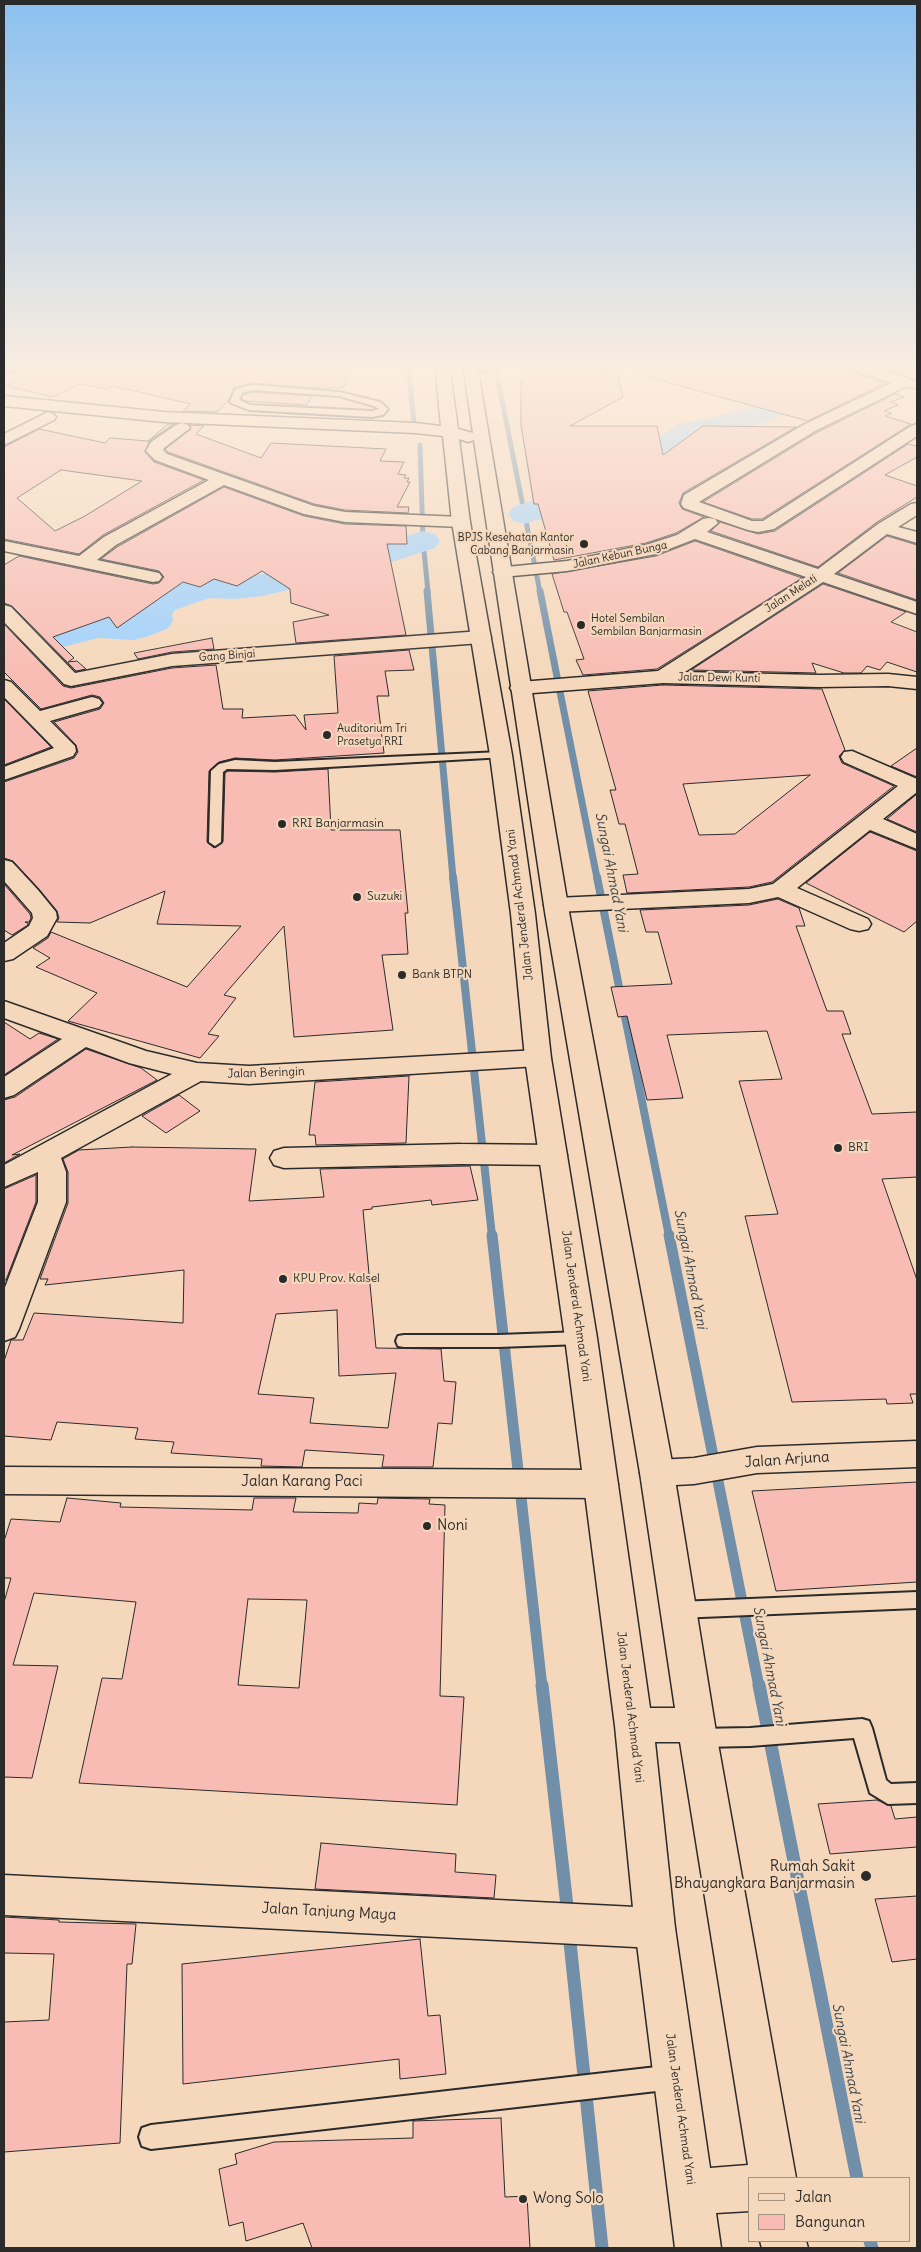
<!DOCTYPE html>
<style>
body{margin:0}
#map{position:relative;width:921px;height:2252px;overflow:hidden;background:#f5d8bb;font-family:Delius,sans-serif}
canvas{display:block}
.frame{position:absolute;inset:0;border:5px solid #2b2b2b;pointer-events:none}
.legend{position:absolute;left:748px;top:2177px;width:162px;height:65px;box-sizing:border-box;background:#f5d8bb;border:1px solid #a49381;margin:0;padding:6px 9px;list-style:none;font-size:15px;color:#2b2b2b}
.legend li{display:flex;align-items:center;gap:10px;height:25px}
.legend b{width:25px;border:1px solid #a49381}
</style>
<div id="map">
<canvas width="921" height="2252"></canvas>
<div class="frame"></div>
<ul class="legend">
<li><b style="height:6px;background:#f5d8bb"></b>Jalan</li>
<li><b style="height:14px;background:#f8bcb4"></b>Bangunan</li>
</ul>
</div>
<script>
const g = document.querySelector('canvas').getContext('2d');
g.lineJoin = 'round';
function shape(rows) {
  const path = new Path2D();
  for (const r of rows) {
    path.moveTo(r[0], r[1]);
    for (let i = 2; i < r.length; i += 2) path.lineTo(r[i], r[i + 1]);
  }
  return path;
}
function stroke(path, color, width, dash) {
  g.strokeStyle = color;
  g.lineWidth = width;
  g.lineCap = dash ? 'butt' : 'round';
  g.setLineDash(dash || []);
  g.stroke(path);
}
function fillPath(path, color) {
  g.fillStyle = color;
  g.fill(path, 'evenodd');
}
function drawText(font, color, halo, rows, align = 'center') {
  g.font = font + ' Delius,sans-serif';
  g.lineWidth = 4.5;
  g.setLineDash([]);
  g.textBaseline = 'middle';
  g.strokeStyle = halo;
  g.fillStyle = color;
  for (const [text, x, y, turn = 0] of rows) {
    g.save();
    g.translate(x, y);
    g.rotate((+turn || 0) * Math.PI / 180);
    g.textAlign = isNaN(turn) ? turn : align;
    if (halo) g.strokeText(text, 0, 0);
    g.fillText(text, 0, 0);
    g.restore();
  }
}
const streamFar4 = shape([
 [408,365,414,423],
 [495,365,540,592],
 [420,445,423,541,428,592]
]);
const streamFar3 = shape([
 [427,591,453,878],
 [540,591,597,878]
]);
const streamFar2 = shape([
 [453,877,492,1236],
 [597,877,669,1236]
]);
const streamFar1 = shape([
 [492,1235,542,1687],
 [669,1235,759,1687]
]);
const stream = shape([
 [542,1685,568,1915],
 [759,1685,857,2178],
 [569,1933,602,2248],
 [870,2241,872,2248]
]);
const river = shape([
 [831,365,861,365,847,382,822,399,810,402,763,423,697,440,635,483,587,504,525,524,513,521,508,514,513,507,563,490,611,469,677,425,741,411,788,390,800,387,831,365],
 [423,531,435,534,440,541,435,548,361,572,263,596,234,599,211,598,200,601,175,610,172,614,173,621,167,629,146,637,133,640,98,638,4,662,4,639,97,616,129,618,135,615,149,594,174,585,211,576,234,577,263,574,336,556,423,531]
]);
const building = shape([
 [42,365,355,365,343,388,316,388,252,383,234,388,228,401,217,412,183,411,191,404,113,386,107,389,80,384,53,397,6,386,42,369,42,365],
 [539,365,560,368,564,365,605,373,616,367,623,397,570,426,657,426,663,455,703,426,796,427,683,493,679,503,682,509,704,517,676,533,646,543,554,560,538,504,534,504,521,425,521,380,539,365],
 [634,365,842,365,845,370,885,383,808,421,633,373,634,365],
 [871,365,917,365,917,371,905,376,871,365],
 [252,392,312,396,307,405,246,401,241,399,243,395,252,392],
 [895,394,904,397,891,402,898,405,884,411,892,413,885,416,911,424,762,519,752,519,703,502,816,433,895,394],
 [168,424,174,424,150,440,145,452,154,462,204,480,103,535,79,554,4,539,4,447,39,429,105,443,110,438,148,441,168,424],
 [61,470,142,481,85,516,55,531,17,498,61,470],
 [190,425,204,426,196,434,261,458,271,443,386,449,380,461,404,462,398,474,406,475,404,478,409,478,407,482,410,482,397,507,409,507,408,513,345,510,314,504,168,452,165,449,191,429,190,425],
 [908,444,917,446,917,457,885,475,917,486,917,497,877,522,818,567,711,531,720,522,758,534,775,531,908,444],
 [224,487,304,516,345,524,406,526,407,544,387,544,406,635,296,643,293,622,329,615,291,603,290,589,262,571,237,586,214,579,200,587,183,582,117,628,109,617,53,637,74,658,68,662,77,661,86,669,76,671,12,606,4,603,4,565,19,556,153,584,159,583,164,577,159,571,101,559,117,547,224,487],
 [887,536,917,545,917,600,838,573,887,536],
 [695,541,802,578,657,669,583,675,576,660,584,659,567,612,564,612,552,574,656,556,695,541],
 [823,584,906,612,891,622,917,632,917,672,887,662,880,670,867,666,861,673,844,673,812,663,816,673,691,670,823,584],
 [4,624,63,686,71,688,172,668,216,665,223,709,243,709,242,718,295,715,306,730,304,715,338,713,334,656,409,650,414,670,385,671,389,696,377,696,384,753,275,760,235,758,219,762,209,771,207,842,214,848,223,842,225,773,228,771,275,772,328,769,331,830,400,830,408,913,405,913,408,954,382,955,393,1030,294,1037,284,926,224,995,236,998,208,1034,219,1036,200,1058,68,1021,97,993,36,967,50,958,33,948,48,938,51,932,187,987,241,926,157,924,165,891,90,923,57,922,59,918,57,911,39,889,13,861,4,858,4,782,74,758,78,752,76,745,54,722,100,709,104,703,100,697,92,695,41,709,4,672,4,624],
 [212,638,214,649,172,652,138,659,134,653,212,638],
 [663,685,822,689,845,750,839,756,842,763,894,786,772,882,749,887,627,893,623,875,638,874,625,824,619,824,610,790,616,790,588,691,663,685],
 [810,775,735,834,699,835,683,784,810,775],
 [4,699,51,747,4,765,4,699],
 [917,748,917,777,891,766,917,748],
 [917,794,917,832,887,819,917,794],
 [870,832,917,851,917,921,904,932,806,883,870,832],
 [4,884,30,914,31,918,29,922,25,922,28,923,28,925,12,935,4,930,4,884],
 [778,899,799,908,805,926,796,926,827,1011,843,1011,851,1034,842,1034,872,1114,917,1112,917,1177,882,1179,917,1280,917,1394,910,1394,913,1403,887,1404,886,1399,792,1402,745,1216,778,1214,739,1081,782,1079,767,1031,667,1035,683,1098,647,1100,627,1016,618,1017,611,987,672,984,658,932,646,932,640,910,749,905,778,899],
 [4,1022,30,1039,39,1033,58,1039,4,1075,4,1022],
 [86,1049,141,1068,157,1080,12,1155,20,1154,4,1163,4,1100,15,1097,86,1049],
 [409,1076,406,1143,316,1145,315,1135,309,1135,315,1082,409,1076],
 [179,1095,200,1111,166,1133,142,1116,179,1095],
 [132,1147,256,1149,249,1201,324,1197,320,1169,470,1166,478,1200,432,1205,431,1200,372,1207,372,1209,363,1210,376,1348,441,1349,444,1381,456,1382,452,1424,438,1423,433,1467,382,1467,384,1455,305,1450,302,1467,261,1466,262,1459,171,1453,174,1442,135,1439,138,1428,57,1422,51,1440,4,1436,4,1361,11,1340,23,1340,34,1313,183,1323,184,1270,45,1285,48,1279,40,1279,68,1203,68,1172,63,1159,79,1150,132,1147],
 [337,1310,339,1376,396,1373,388,1428,310,1423,314,1398,258,1394,276,1314,337,1310],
 [36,1175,36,1202,6,1280,4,1280,4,1189,36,1175],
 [917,1482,917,1582,776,1591,752,1491,917,1482],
 [67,1498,121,1503,120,1507,252,1510,254,1498,296,1498,293,1512,358,1513,359,1503,377,1504,378,1498,430,1499,429,1504,445,1505,440,1696,464,1697,457,1805,79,1783,102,1678,122,1679,136,1602,34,1593,13,1665,58,1666,32,1778,4,1777,4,1602,11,1578,4,1578,4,1541,11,1519,60,1522,67,1498],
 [248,1599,307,1600,299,1688,238,1685,248,1599],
 [877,1800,891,1806,895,1819,917,1817,917,1847,830,1854,818,1804,877,1800],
 [321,1843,456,1854,455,1872,496,1875,494,1898,315,1889,321,1843],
 [917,1896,917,1959,892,1962,875,1899,917,1896],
 [4,1917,59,1920,59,1922,136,1924,132,1964,127,1964,120,2143,4,2152,4,2022,49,2020,54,1954,4,1953,4,1917],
 [420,1939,428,2016,440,2015,446,2074,400,2079,399,2059,183,2084,182,1964,420,1939],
 [501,2118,505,2197,527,2196,530,2248,312,2248,303,2223,246,2241,243,2222,229,2226,219,2169,237,2164,235,2154,274,2142,413,2138,413,2121,501,2118]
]);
const lane = shape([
 [18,365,30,365,4,374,4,369,18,365],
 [468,366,487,368,491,370,487,372,471,370,468,370,468,366],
 [252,385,339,392,380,402,388,409,383,415,372,417,249,410,231,403,230,401,236,389,252,385],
 [252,390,339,396,374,406,379,409,372,411,250,405,239,400,242,393,252,390],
 [501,752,505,753,507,755,505,757,275,770,227,769,223,772,221,842,215,846,209,842,211,771,219,764,235,760,275,762,501,752],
 [581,1332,587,1333,589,1338,587,1343,581,1344,498,1347,404,1347,398,1346,396,1341,398,1336,404,1335,498,1335,581,1332],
 [917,1592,917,1608,678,1618,671,1616,668,1610,671,1604,678,1602,917,1592],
 [862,1719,869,1721,872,1728,886,1780,891,1784,917,1783,917,1803,888,1804,870,1793,854,1738,750,1746,698,1747,691,1745,688,1738,691,1731,698,1729,750,1728,862,1719],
 [674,2065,682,2069,686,2077,682,2085,674,2089,151,2149,142,2146,139,2137,142,2128,151,2125,674,2065]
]);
const street = shape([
 [844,365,865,365,909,379,917,381,917,388,905,387,815,431,699,502,752,521,763,521,911,426,917,424,917,436,774,529,758,532,748,530,684,508,681,504,684,495,803,425,891,383,846,368,844,365],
 [48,412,54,414,56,417,54,420,4,445,4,434,48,412],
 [182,423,188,425,190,428,164,448,163,450,167,454,314,506,345,512,461,517,467,518,470,522,467,526,461,527,345,522,304,514,224,485,116,545,97,560,159,573,162,577,159,581,153,582,4,551,4,541,79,556,104,537,209,480,155,460,146,451,151,442,176,425,182,423],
 [917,503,917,515,898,527,917,532,917,543,887,534,834,574,917,602,917,614,823,582,685,672,818,675,888,674,917,677,917,689,888,686,818,687,663,683,520,694,513,692,510,688,513,684,520,682,658,671,806,577,695,539,656,554,567,571,502,577,496,576,493,572,496,568,567,561,646,545,677,535,703,519,709,518,715,519,718,523,707,532,818,569,878,524,911,504,917,503],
 [4,605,11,607,75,673,172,654,481,631,488,633,491,637,488,641,481,643,172,666,71,686,64,684,4,622,4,605],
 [4,680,11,682,40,711,92,697,99,699,102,703,99,707,50,721,75,746,76,751,73,756,4,780,4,767,54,748,4,697,4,680],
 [852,751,917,779,917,792,883,819,917,834,917,849,870,830,797,888,868,919,871,924,868,929,859,931,850,929,778,897,749,903,556,912,548,910,544,905,548,900,556,898,749,889,773,884,898,786,844,762,841,757,844,752,852,751],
 [4,860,12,862,38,890,56,912,57,918,47,936,13,959,4,961,4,943,29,926,33,918,32,913,4,881,4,860],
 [4,1001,146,1051,197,1063,249,1066,538,1050,547,1052,551,1058,547,1064,538,1066,249,1084,201,1081,61,1158,66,1172,66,1202,19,1329,15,1337,4,1341,4,1290,38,1202,38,1172,4,1187,4,1165,172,1074,129,1063,86,1047,14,1095,4,1098,4,1077,62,1039,4,1018,4,1001],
 [460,1144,553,1145,563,1148,567,1155,563,1162,553,1165,460,1164,284,1168,274,1165,270,1158,274,1151,284,1148,460,1144],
 [4,1467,601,1470,613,1474,618,1484,613,1494,601,1498,4,1494,4,1467],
 [4,1875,655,1908,669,1914,675,1928,669,1942,655,1948,4,1915,4,1875]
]);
const secondary = shape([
 [917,1441,917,1467,757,1473,694,1484,657,1486,645,1483,640,1473,645,1463,657,1460,694,1458,757,1447,917,1441]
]);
const highway = shape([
 [435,365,449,365,458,429,473,433,463,365,477,365,569,912,674,1473,717,1738,796,2178,750,2178,750,2211,716,2213,721,2248,675,2248,635,1928,615,1726,565,1338,525,1058,511,914,490,755,452,522,443,436,415,433,164,422,4,406,4,396,164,412,415,423,441,426,435,365],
 [459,439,468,442,474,440,545,912,640,1473,675,1708,650,1708,597,1338,551,1058,535,914,512,755,470,522,459,439],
 [655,1742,680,1742,748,2165,710,2168,675,1928,655,1742],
 [760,2241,806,2241,808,2248,762,2248,760,2241]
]);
const markers = [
 [584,544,5,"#2b2b2b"],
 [581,625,5,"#2b2b2b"],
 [327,735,5,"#2b2b2b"],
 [282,824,5,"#2b2b2b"],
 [357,897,5,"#2b2b2b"],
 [402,975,5,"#2b2b2b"],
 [838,1148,5,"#2b2b2b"],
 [283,1279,5,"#2b2b2b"],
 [427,1526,5,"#2b2b2b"],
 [866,1876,6,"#2b2b2b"],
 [523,2199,5,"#2b2b2b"]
];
const farPoinames = [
 ["BPJS Kesehatan Kantor",574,538,"right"],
 ["Cabang Banjarmasin",574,551,"right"],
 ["Hotel Sembilan",591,619],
 ["Sembilan Banjarmasin",591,632],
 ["Auditorium Tri",337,729],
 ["Prasetya RRI",337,742]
];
const farStreetnames = [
 ["Jalan Kebun Bunga",620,555,-12],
 ["Jalan Melati",791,594,-33],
 ["Gang Binjai",227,656,-4],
 ["Jalan Dewi Kunti",719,678,1]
];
const poiNames = [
 ["RRI Banjarmasin",292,824],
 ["Suzuki",367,897],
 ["Bank BTPN",412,975],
 ["BRI",848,1148],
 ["KPU Prov. Kalsel",293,1279]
];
const streetNames = [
 ["Jalan Jenderal Achmad Yani",520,905,-97],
 ["Jalan Beringin",266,1073,-2],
 ["Jalan Jenderal Achmad Yani",576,1306,82],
 ["Jalan Jenderal Achmad Yani",630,1707,83],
 ["Jalan Jenderal Achmad Yani",680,2109,82]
];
const waterNames = [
 ["Sungai Ahmad Yani",611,872,79],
 ["Sungai Ahmad Yani",690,1269,79],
 ["Sungai Ahmad Yani",769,1666,79],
 ["Sungai Ahmad Yani",848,2063,79]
];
const nearStreetnames = [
 ["Jalan Arjuna",787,1460,-4],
 ["Jalan Karang Paci",302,1482],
 ["Jalan Tanjung Maya",329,1912,3]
];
const nearPoinames = [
 ["Noni",437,1526],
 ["Rumah Sakit",855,1867,"right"],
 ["Bhayangkara Banjarmasin",855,1884,"right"],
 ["Wong Solo",533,2199]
];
stroke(streamFar4, '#718fa8', 5);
stroke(streamFar3, '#718fa8', 7);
stroke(streamFar2, '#718fa8', 8);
stroke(streamFar1, '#718fa8', 11);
stroke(stream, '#718fa8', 13);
fillPath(river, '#9fd1fc');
fillPath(building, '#f8bcb4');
stroke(building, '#2b2b2b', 1);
stroke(lane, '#2b2b2b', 4);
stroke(street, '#2b2b2b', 3);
stroke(secondary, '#2b2b2b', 3);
stroke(highway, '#2b2b2b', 3);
fillPath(lane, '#f5d8bb');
fillPath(street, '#f5d8bb');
fillPath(secondary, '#f5d8bb');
fillPath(highway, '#f5d8bb');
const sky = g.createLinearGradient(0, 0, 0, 680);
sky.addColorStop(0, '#8bc0f0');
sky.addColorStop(0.54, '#faede0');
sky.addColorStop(1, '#faede000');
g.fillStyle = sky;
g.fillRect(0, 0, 921, 680);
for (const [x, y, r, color] of markers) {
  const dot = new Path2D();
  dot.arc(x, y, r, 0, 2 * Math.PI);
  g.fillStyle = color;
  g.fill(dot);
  stroke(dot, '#f5d8bb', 2);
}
drawText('11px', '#2b2b2b', '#f5d8bb', farPoinames, 'left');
drawText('11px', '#2b2b2b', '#f5d8bb', farStreetnames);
drawText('12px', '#2b2b2b', '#f5d8bb', poiNames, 'left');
drawText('12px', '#2b2b2b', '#f5d8bb', streetNames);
drawText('italic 14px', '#3c444a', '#f5d8bb', waterNames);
drawText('15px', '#2b2b2b', '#f5d8bb', nearStreetnames);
drawText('15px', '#2b2b2b', '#f5d8bb', nearPoinames, 'left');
</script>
